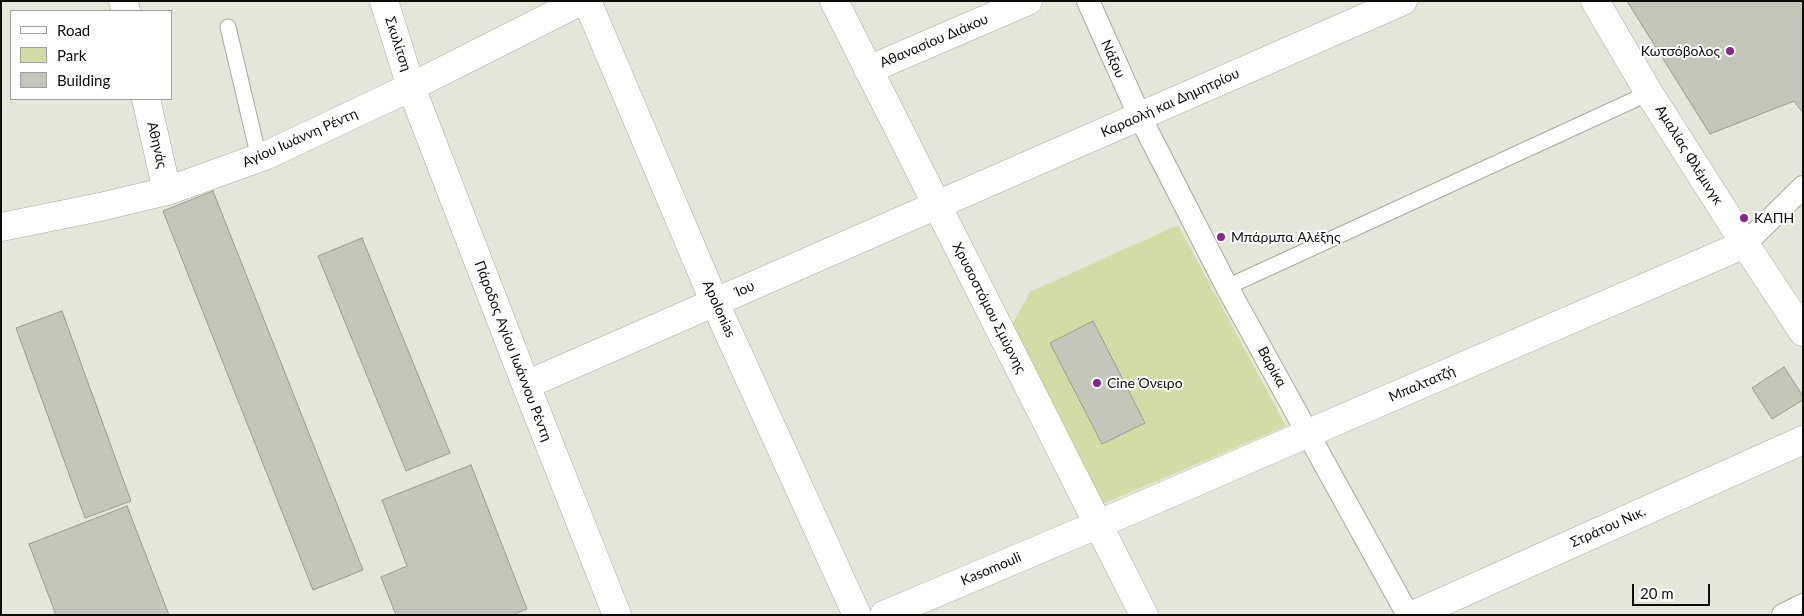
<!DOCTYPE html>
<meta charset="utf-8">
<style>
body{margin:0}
#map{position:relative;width:1804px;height:616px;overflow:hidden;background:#e3e6d8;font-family:Lato,sans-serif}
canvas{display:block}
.frame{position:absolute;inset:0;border:2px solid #0c0d09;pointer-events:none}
.legend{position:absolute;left:10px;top:10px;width:162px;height:90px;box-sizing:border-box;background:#fff;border:1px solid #9e9e9d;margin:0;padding:6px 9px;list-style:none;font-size:15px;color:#0c0d09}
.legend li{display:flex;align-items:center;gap:10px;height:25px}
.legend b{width:25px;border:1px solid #9e9e9d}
.scale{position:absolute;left:1632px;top:584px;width:78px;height:22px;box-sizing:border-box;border:2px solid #0c0d09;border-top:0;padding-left:6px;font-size:15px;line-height:18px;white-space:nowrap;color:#0c0d09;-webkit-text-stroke:4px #fff;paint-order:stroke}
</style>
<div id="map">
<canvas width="1804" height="616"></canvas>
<div class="frame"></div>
<ul class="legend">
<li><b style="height:6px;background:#fff"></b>Road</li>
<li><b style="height:14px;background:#d2dca4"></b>Park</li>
<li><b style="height:14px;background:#c3c6b8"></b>Building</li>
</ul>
<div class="scale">20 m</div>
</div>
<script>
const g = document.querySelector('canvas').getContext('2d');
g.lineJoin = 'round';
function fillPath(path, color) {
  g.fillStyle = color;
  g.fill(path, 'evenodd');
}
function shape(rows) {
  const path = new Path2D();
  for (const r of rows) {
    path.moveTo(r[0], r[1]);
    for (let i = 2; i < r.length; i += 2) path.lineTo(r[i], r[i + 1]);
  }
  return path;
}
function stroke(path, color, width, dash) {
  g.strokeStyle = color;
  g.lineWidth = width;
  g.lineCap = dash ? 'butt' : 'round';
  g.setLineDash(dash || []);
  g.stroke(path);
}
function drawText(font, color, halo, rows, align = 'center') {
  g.font = font + ' Lato,sans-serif';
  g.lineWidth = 4;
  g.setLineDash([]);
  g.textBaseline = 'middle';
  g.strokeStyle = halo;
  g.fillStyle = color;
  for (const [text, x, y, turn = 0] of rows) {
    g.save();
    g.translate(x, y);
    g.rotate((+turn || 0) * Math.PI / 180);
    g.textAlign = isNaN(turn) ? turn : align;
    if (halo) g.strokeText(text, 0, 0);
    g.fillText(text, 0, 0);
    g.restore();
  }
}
const green = shape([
 [1178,225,1286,426,1098,506,1008,332,1030,292]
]);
const building = shape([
 [1627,1,1803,1,1803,113,1794,101,1710,134,1627,1],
 [213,191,363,570,313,590,163,211,213,191],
 [362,238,450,453,406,471,318,256,362,238],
 [62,311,131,501,85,518,16,328,62,311],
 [1093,321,1145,423,1102,444,1050,343,1093,321],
 [1784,367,1803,396,1803,400,1772,419,1752,388,1784,367],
 [471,465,527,609,512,615,396,615,381,577,407,566,382,500,471,465],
 [127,506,169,615,56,615,29,544,127,506]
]);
const service = shape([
 [228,27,259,158],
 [1227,287,1649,93]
]);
const pedestrian = shape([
 [1088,1,1140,117,1227,287,1408,615],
 [1745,244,1803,187],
 [1783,615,1803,605]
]);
const minor = shape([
 [123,1,126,11],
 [384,1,411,87,526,385,617,615],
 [587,1,715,303,857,615],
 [834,1,1144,615],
 [868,70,1028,1],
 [146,99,167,191],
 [526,385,1403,1],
 [884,615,1099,524,1745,244],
 [1413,615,1803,440]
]);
const tertiary = shape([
 [1,227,100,207,167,191,267,155,411,87,581,1]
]);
const secondary = shape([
 [1595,1,1649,93,1745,244,1803,332]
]);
const markers = [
 [1730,51,5,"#88248c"],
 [1744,218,5,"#88248c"],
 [1221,237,5,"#88248c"],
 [1097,383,5,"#88248c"]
];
const streetNames = [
 ["Αθανασίου Διάκου",934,41,-23],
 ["Σκυλίτση",398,44,72],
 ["Νάξου",1113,59,66],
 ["Καραολή και Δημητρίου",1170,103,-24],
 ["Αγίου Ιωάννη Ρέντη",300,138,-24],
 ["Αθηνάς",157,145,77],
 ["Αμαλίας Φλέμινγκ",1689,155,58],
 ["Ίου",745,289,-24],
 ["Χρυσοστόμου Σμύρνης",989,308,63],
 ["Apolonias",719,309,66],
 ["Πάροδος Αγίου Ιωάννου Ρέντη",513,351,69],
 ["Βαρίκα",1272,367,61],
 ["Μπαλτατζή",1422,384,-23],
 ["Στράτου Νικ.",1608,527,-24],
 ["Kasomouli",991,569,-23]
];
const poiNames = [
 ["Κωτσόβολος",1720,51,"right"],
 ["ΚΑΠΗ",1754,218],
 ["Μπάρμπα Αλέξης",1231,237],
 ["Cine Όνειρο",1107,383]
];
fillPath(green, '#d2dca4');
fillPath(building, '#c3c6b8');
stroke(building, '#999b8e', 1);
stroke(service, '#a8ab9d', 17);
stroke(pedestrian, '#a8ab9d', 24);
stroke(minor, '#a8ab9d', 29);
stroke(tertiary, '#a8ab9d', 29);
stroke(secondary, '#a8ab9d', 29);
stroke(service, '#fff', 15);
stroke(pedestrian, '#fff', 22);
stroke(minor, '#fff', 28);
stroke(tertiary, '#fff', 28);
stroke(secondary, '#fff', 28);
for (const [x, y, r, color] of markers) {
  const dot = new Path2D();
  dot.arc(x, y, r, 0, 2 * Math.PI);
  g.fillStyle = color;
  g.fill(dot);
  stroke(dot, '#fff', 2);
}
drawText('14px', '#0c0d09', '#fff', streetNames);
drawText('14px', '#0c0d09', '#fff', poiNames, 'left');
</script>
